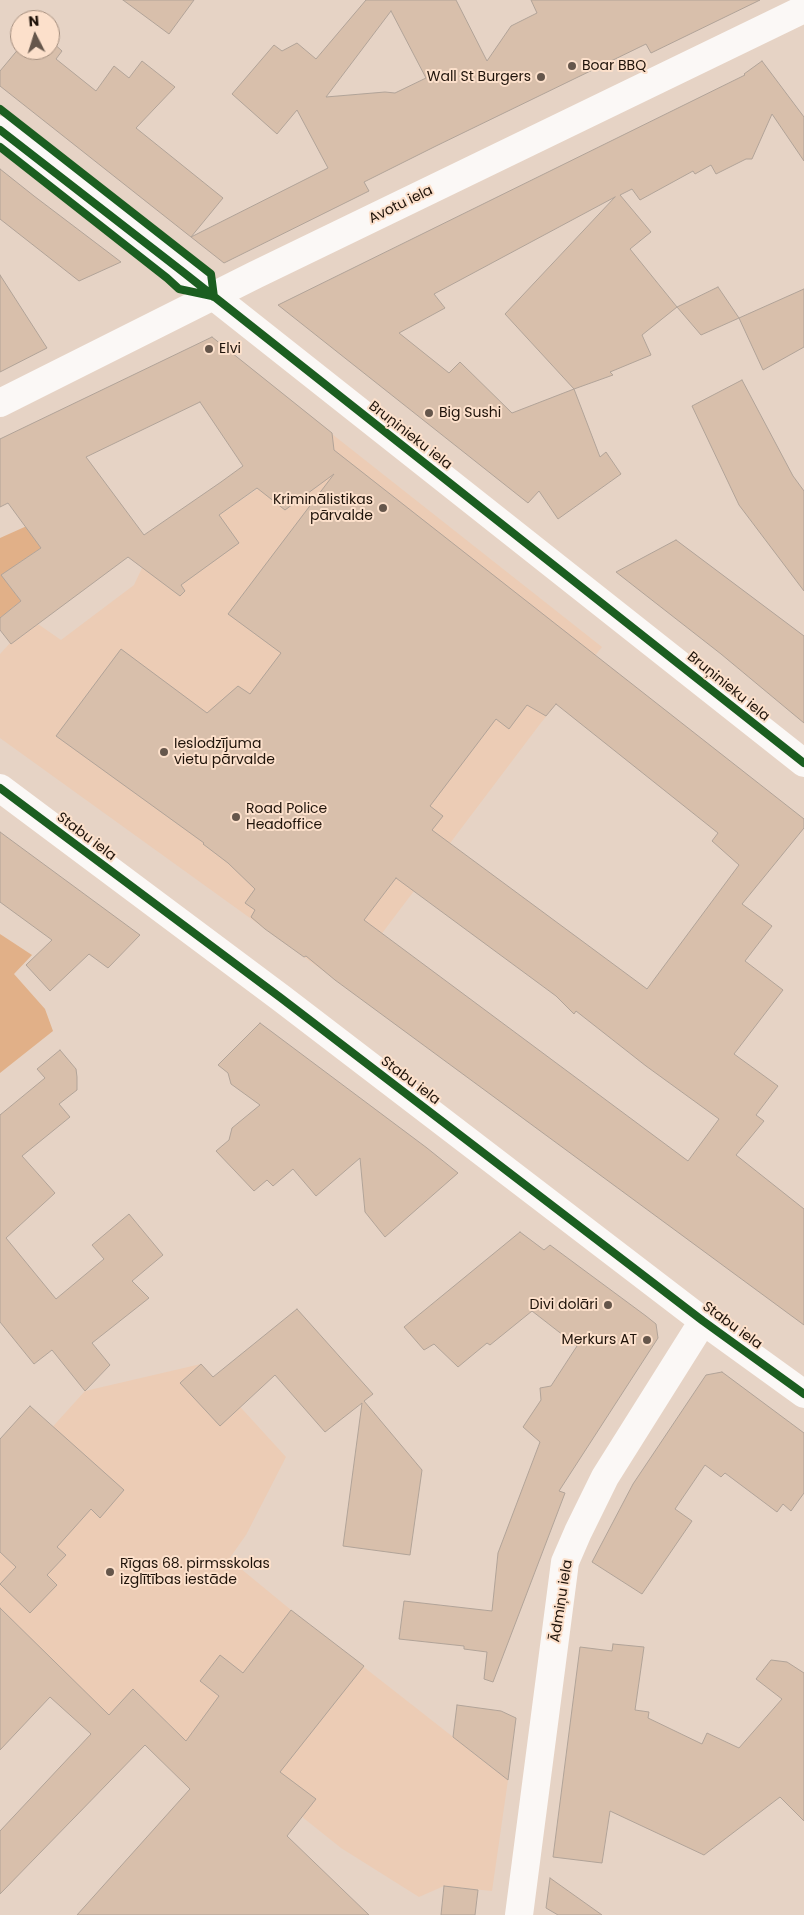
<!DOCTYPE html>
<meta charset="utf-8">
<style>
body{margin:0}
#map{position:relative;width:804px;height:1915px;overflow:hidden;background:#e6d3c5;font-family:Poppins,sans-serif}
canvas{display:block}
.north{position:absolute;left:10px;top:10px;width:50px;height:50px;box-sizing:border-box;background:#fce0cb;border:1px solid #a48e7e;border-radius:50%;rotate:355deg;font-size:14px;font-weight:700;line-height:20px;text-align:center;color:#1f130a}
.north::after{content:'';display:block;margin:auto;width:18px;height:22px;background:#65564b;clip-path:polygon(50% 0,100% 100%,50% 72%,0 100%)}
</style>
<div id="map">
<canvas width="804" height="1915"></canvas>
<div class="north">N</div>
</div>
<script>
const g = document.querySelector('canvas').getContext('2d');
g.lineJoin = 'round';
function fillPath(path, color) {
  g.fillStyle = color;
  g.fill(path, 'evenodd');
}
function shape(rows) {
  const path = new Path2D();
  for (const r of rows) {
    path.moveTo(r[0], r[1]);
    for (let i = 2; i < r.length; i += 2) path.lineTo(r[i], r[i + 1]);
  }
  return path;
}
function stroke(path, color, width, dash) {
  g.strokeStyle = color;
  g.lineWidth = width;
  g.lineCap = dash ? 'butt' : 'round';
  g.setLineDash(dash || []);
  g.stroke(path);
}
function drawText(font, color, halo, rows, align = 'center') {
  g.font = font + ' Poppins,sans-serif';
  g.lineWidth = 4;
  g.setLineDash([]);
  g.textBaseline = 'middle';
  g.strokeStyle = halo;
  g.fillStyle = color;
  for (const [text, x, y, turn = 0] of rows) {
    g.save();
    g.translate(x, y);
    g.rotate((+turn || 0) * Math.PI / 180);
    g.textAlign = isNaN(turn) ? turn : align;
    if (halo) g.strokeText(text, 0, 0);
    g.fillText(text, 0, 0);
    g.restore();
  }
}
const built = shape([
 [332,434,602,647,540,724,343,985,0,738,0,654,10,643,11,644,38,624,61,640,134,585,142,568,285,470],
 [201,1364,286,1457,246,1535,229,1559,291,1610,508,1780,492,1891,444,1886,419,1897,341,1848,251,1776,238,1792,134,1690,108,1716,0,1610,0,1485,85,1391]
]);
const green = shape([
 [29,525,41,548,2,575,21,601,0,618,0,538],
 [0,934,32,955,14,974,45,1009,53,1031,0,1073]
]);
const building = shape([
 [123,0,194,0,169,34,123,0],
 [366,0,456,0,487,61,511,26,537,13,531,0,760,0,651,53,646,44,436,146,364,182,369,191,224,263,191,237,328,168,297,110,277,134,232,94,274,45,282,51,297,43,316,59,366,0],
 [391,11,426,78,395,93,385,92,326,97,391,11],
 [50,40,62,51,56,59,96,91,114,66,129,78,142,61,175,87,136,128,223,198,191,237,0,86,0,71,20,47,20,50,50,50,50,40],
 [762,61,804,117,804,161,772,114,752,159,746,159,716,174,711,165,695,174,693,171,640,200,632,189,620,195,651,232,630,249,677,307,642,335,651,355,610,372,613,375,574,389,600,457,606,452,621,474,558,519,539,491,528,503,278,305,745,75,744,74,762,61],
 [615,197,505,314,574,389,512,413,460,362,449,373,399,333,445,308,434,294,615,197],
 [0,169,34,196,121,262,79,281,0,219,0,169],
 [0,275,47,348,0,372,0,275],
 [718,287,739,318,701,335,677,307,718,287],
 [804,289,804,347,763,370,739,318,804,289],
 [212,337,332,433,334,450,804,819,804,828,742,904,772,926,745,961,783,990,734,1054,778,1086,756,1115,764,1121,736,1155,804,1209,804,1325,335,980,306,956,304,957,265,929,251,917,255,910,245,903,255,889,228,863,203,844,204,843,56,736,121,649,207,713,238,686,250,694,281,653,228,614,334,474,285,510,257,488,219,515,239,543,181,585,185,591,180,596,128,557,11,644,0,630,0,618,21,601,1,575,41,548,8,503,0,507,0,439,212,337],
 [200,402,243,466,221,482,144,535,86,457,200,402],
 [556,704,718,833,712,841,739,865,647,989,432,830,443,816,430,806,496,719,509,729,527,705,546,716,556,704],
 [396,878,556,996,574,1014,576,1011,646,1066,719,1119,688,1161,364,920,396,878],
 [742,380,793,476,804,491,804,591,739,505,692,406,742,380],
 [676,540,804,636,804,723,721,654,616,572,676,540],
 [0,832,140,935,108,968,89,954,50,991,26,965,52,940,0,902,0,832],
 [260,1023,427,1148,458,1173,385,1237,365,1212,360,1158,316,1196,293,1169,273,1186,267,1180,254,1191,216,1151,229,1140,232,1128,260,1105,231,1084,228,1073,218,1065,260,1023],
 [60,1050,76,1069,77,1077,77,1090,59,1104,70,1117,22,1156,55,1193,6,1238,56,1299,104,1259,92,1245,129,1214,163,1255,132,1281,149,1298,92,1343,110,1365,85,1391,52,1350,34,1364,0,1322,0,1115,45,1078,37,1069,60,1050],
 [520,1232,544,1250,550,1245,646,1316,656,1324,658,1338,559,1491,565,1493,493,1682,484,1679,487,1652,464,1649,464,1646,399,1639,404,1601,492,1611,498,1553,540,1442,523,1427,541,1400,540,1388,551,1386,577,1346,532,1311,490,1345,487,1343,458,1367,434,1344,424,1350,404,1327,520,1232],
 [297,1309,373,1394,364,1401,422,1470,410,1555,343,1546,362,1403,325,1432,275,1375,220,1426,180,1383,201,1364,213,1377,297,1309],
 [722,1372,804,1433,804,1493,791,1511,783,1504,777,1512,725,1473,721,1477,705,1465,675,1509,692,1521,642,1594,592,1562,633,1484,706,1375,722,1372],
 [30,1406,124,1490,100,1518,91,1509,57,1547,66,1555,47,1575,57,1585,30,1613,0,1584,16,1567,0,1552,0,1439,30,1406],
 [0,1608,109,1715,133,1689,186,1741,219,1696,200,1681,220,1655,243,1673,291,1610,364,1666,280,1772,316,1799,287,1836,369,1915,77,1915,190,1789,145,1745,0,1894,0,1831,91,1734,50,1697,0,1750,0,1608],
 [613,1644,644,1647,635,1710,649,1712,648,1718,702,1744,707,1733,739,1748,782,1699,756,1679,771,1660,787,1662,804,1673,804,1821,780,1797,704,1855,610,1811,602,1863,553,1857,580,1647,612,1651,613,1644],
 [457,1705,501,1711,516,1718,508,1780,453,1737,457,1705],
 [550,1878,602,1915,558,1915,546,1908,550,1878],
 [444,1886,478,1890,475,1915,441,1915,444,1886]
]);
const street = shape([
 [0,130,183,272,804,763],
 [0,788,281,998,703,1321,804,1394],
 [519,1915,565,1562,578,1532,605,1477,703,1321]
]);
const secondary = shape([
 [0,403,255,275,804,9]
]);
const cycleway = shape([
 [0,109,211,274,214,297],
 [0,130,183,272,804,763],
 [0,147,167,278,179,289,212,296],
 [0,788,281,998,703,1321,804,1394]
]);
const markers = [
 [572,66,5,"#65564b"],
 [541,77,5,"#65564b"],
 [209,349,5,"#65564b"],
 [429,413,5,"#65564b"],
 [383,508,5,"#65564b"],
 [164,752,5,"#65564b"],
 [236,817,5,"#65564b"],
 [608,1305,5,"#65564b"],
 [647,1340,5,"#65564b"],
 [110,1572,5,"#65564b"]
];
const poiNames = [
 ["Boar BBQ",582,66],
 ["Wall St Burgers",531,77,"right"],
 ["Elvi",219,349],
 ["Big Sushi",439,413],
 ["Kriminālistikas",373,500,"right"],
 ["pārvalde",373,516,"right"],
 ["Ieslodzījuma",174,744],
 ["vietu pārvalde",174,760],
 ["Road Police",246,809],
 ["Headoffice",246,825],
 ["Divi dolāri",598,1305,"right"],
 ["Merkurs AT",637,1340,"right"],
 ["Rīgas 68. pirmsskolas",120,1564],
 ["izglītības iestāde",120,1580]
];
const streetNames = [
 ["Avotu iela",401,205,-26],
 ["Bruņinieku iela",410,436,38],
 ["Bruņinieku iela",728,687,39],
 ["Stabu iela",86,837,37],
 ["Stabu iela",410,1081,37],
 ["Stabu iela",732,1326,36],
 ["Ādmiņu iela",562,1601,-81]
];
fillPath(built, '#ecccb5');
fillPath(green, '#e1b088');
fillPath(building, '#d8bfab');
stroke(building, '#b1a398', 1);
stroke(street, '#fbf8f6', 28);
stroke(secondary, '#fbf8f6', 28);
stroke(cycleway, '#1b5e20', 8);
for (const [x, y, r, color] of markers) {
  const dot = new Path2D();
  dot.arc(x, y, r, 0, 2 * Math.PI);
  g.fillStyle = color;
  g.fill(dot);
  stroke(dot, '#fce0cb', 2);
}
drawText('14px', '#1f130a', '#fce0cb', poiNames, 'left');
drawText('14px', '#1f130a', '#fce0cb', streetNames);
</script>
